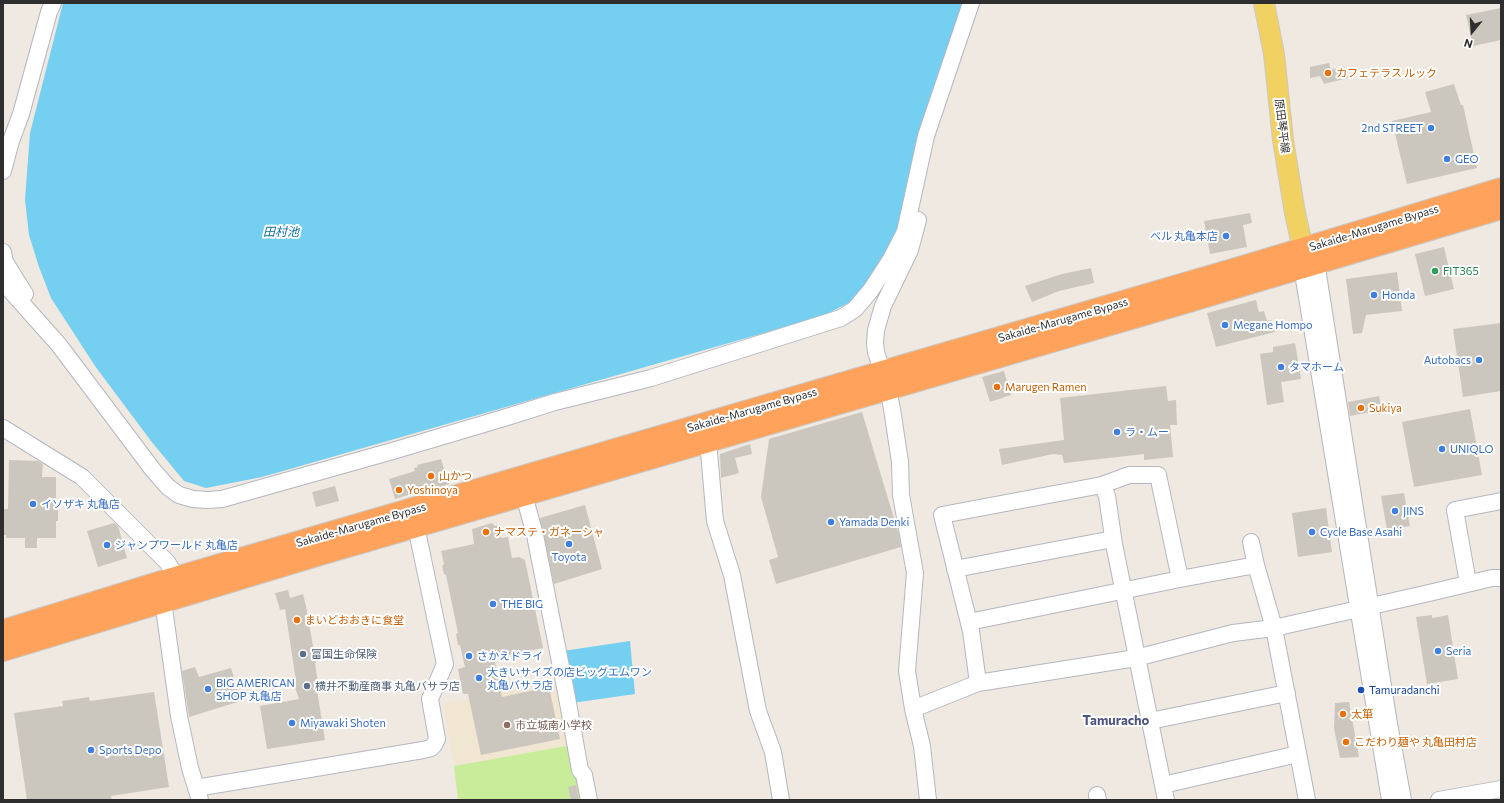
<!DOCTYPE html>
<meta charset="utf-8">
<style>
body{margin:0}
#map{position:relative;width:1504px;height:803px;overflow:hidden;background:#efe9e1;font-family:Commissioner,sans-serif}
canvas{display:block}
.frame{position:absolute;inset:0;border:4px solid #2e2e2e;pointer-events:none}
.north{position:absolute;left:1452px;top:12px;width:40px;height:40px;-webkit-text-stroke:3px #fff;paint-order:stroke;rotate:198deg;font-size:11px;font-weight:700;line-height:16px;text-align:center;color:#2e2e2e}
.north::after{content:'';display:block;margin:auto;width:14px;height:18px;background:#2e2e2e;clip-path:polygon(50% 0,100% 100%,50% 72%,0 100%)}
</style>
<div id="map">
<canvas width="1504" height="803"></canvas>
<div class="frame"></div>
<div class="north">N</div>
</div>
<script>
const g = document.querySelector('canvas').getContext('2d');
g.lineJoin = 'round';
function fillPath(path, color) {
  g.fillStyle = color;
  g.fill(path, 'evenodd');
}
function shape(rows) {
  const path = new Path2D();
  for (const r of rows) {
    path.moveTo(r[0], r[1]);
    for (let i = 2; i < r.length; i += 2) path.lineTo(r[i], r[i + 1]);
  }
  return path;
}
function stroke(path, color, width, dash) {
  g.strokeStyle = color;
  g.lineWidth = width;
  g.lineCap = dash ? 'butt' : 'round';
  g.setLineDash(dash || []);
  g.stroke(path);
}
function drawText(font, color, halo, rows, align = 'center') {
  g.font = font + ' Commissioner,"Noto Sans JP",sans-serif';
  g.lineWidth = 4;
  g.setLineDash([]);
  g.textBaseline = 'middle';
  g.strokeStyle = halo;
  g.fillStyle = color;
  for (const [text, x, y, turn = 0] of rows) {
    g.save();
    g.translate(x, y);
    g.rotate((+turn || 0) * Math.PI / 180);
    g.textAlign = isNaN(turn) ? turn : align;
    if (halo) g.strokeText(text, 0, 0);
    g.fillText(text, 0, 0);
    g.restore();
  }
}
const education = shape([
 [630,641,635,694,572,703,572,745,458,800,454,766,443,704,561,680]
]);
const pitch = shape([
 [572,745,585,800,458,800,454,766]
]);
const water = shape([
 [63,3,966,3,905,213,876,280,850,302,823,316,262,477,206,488,184,481,151,441,95,366,51,298,39,267,29,235,25,200,30,133],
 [630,641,635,694,572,703,563,651]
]);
const building = shape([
 [1501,8,1501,40,1473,46,1466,15],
 [1329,63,1331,70,1344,66,1348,78,1324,84,1320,76,1310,78,1310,67],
 [1454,84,1461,105,1463,105,1477,168,1407,184,1392,121,1431,112,1425,92],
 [1250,213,1252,223,1243,225,1247,247,1210,254,1204,221],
 [1444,247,1454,289,1425,296,1415,254],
 [1091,268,1094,283,1059,291,1032,302,1025,286,1062,274],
 [1397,272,1402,311,1366,315,1362,333,1353,334,1346,279],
 [1256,300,1259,312,1264,311,1267,321,1271,320,1275,332,1216,347,1207,313],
 [1501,323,1501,391,1463,397,1453,329],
 [1295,343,1301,379,1281,382,1284,402,1267,405,1260,354,1273,352,1273,347],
 [1004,371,1011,395,990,402,982,377],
 [1166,386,1168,401,1176,400,1177,425,1170,425,1173,457,1144,460,1144,454,1064,463,1062,455,1053,454,1002,465,999,449,1064,440,1060,398],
 [1379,396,1381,405,1376,406,1377,411,1350,416,1348,402],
 [1470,409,1482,475,1414,487,1402,422],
 [862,412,899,535,901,547,776,584,769,560,778,557,761,497,769,439],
 [750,444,752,454,735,458,739,473,721,478,720,454],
 [441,459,449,484,428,491,427,489,395,499,389,479,415,471,414,468,418,467,417,465],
 [9,460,38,461,43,464,42,477,56,477,56,508,58,508,58,521,56,521,56,538,37,538,37,548,25,548,25,538,6,538,6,535,3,535,3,509,8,509],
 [335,486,339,501,316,507,312,492],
 [1404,493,1410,526,1387,530,1381,496],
 [585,505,602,569,554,584,540,518],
 [1326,508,1332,552,1298,557,1292,513],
 [114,523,118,526,127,558,98,567,87,531],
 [492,523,495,526,498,525,501,538,508,537,512,558,519,557,525,560,543,648,494,658,502,697,549,687,560,739,481,755,468,694,463,694,458,669,465,667,460,645,458,645,456,634,458,633,446,575,444,574,442,566,444,564,441,551,474,544,472,529],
 [288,590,290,598,303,594,306,606,316,663,315,663,319,690,317,690,325,740,267,749,260,706,299,699,293,682,296,681,285,609,280,610,275,593],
 [1432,615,1432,618,1448,615,1458,679,1427,684,1416,617],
 [195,667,199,677,231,668,241,701,189,717,182,671],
 [154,692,169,787,111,796,112,800,27,800,14,713,63,706,62,701,89,697,90,701],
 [1349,702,1359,757,1340,758,1334,728,1335,703],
 [576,785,579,800,571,800,568,787]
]);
const minor = shape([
 [3,171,11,141,21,114,49,12,53,3],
 [918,220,910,250,883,306,876,330,875,343,876,352,888,389,892,409,900,462,901,495,915,573,907,671,913,709,922,746,928,800],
 [3,252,5,262,25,294],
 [1316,262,1389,724,1403,800],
 [1302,267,1390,800],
 [3,282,59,345,153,470,168,487,179,495,193,499,208,500,222,499,396,450,507,417,555,402,651,378,841,318,855,309,871,290,891,259,905,232,926,136,971,3],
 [3,428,82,477,167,562,177,578],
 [708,441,715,521,732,575,758,711,773,752,781,800],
 [1102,485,1107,496,1114,544,1166,800],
 [524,495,535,535,566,692,580,770,584,775,589,800],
 [1251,542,1256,565],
 [955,569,1113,539],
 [1468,583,1455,510,1501,501],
 [163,601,179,716,190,768,200,800],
 [969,622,1180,579],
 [913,709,978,683],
 [1150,721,1287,693],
 [1163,785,1298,754],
 [196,788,423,750,431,748,434,745,437,739,436,733,430,699,445,664,414,517],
 [1097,795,1098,800],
 [1307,800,1274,628,1256,565,1180,579,1158,475,1129,475,1102,485,942,515,971,631,978,683,1136,658,1233,633,1274,628,1429,593,1492,578,1501,578],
 [1439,800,1501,789]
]);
const major = shape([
 [1264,3,1274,54,1283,140,1295,213,1303,249,1302,264]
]);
const highway = shape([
 [3,631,155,584,1246,266,1501,189],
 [3,650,317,555,1176,305,1501,208]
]);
const markers = [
 [1328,73,4,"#e8710a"],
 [1431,128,4,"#3f7fe0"],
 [1447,159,4,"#3f7fe0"],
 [1226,236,4,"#3f7fe0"],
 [1435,271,4,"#2e9e5b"],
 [1374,295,4,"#3f7fe0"],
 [1225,325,4,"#3f7fe0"],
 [1479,360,4,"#3f7fe0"],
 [1281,367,4,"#3f7fe0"],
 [997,387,4,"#e8710a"],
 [1361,408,4,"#e8710a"],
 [1117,432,4,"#3f7fe0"],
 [1442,449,4,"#3f7fe0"],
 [431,476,4,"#e8710a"],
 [399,490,4,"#e8710a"],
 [33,504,4,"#3f7fe0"],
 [1395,511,4,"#3f7fe0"],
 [831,522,4,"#3f7fe0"],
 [486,532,4,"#e8710a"],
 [1312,532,4,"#3f7fe0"],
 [569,544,4,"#3f7fe0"],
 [107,545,4,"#3f7fe0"],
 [493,604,4,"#3f7fe0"],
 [297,620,4,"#e8710a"],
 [1438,651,4,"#3f7fe0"],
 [303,654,4,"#5c6f8a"],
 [469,656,4,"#3f7fe0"],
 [479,678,4,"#3f7fe0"],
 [307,686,4,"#5c6f8a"],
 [208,689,4,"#3f7fe0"],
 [1361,690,4,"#1a4fb4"],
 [1343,714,4,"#e8710a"],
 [292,723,4,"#3f7fe0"],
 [507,725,4,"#8d6e63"],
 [1346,742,4,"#e8710a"],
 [91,750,4,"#3f7fe0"]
];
const foodNames = [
 ["カフェテラス ルック",1336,73],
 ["Marugen Ramen",1005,387],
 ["Sukiya",1369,408],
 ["山かつ",439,476],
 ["Yoshinoya",407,490],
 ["ナマステ・ガネーシャ",494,532],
 ["まいどおおきに食堂",305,620],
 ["太箪",1351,714],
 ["こだわり麺や 丸亀田村店",1354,742]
];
const streetNames = [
 ["原田琴平線",1282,126,83],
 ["Sakaide-Marugame Bypass",1374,228,-17],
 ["Sakaide-Marugame Bypass",1063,320,-16],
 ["Sakaide-Marugame Bypass",752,410,-16],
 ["Sakaide-Marugame Bypass",361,525,-16]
];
const shopNames = [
 ["2nd STREET",1423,128,"right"],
 ["GEO",1455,159],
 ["ベル 丸亀本店",1218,236,"right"],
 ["Honda",1382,295],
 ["Megane Hompo",1233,325],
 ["Autobacs",1471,360,"right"],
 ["タマホーム",1289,367],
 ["ラ・ムー",1125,432],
 ["UNIQLO",1450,449],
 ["イソザキ 丸亀店",41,504],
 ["JINS",1403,511],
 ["Yamada Denki",839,522],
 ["Cycle Base Asahi",1320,532],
 ["ジャンプワールド 丸亀店",115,545],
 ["Toyota",569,557,"center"],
 ["THE BIG",501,604],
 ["Seria",1446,651],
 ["さかえドライ",477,656],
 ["大きいサイズの店ビッグエムワン",487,672],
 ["丸亀バサラ店",487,685],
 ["BIG AMERICAN",216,683],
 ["SHOP 丸亀店",216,696],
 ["Miyawaki Shoten",300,723],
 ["Sports Depo",99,750]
];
const leisureNames = [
 ["FIT365",1443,271]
];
const serviceNames = [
 ["富国生命保険",311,654],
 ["横井不動産商事 丸亀バサラ店",315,686]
];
const transitNames = [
 ["Tamuradanchi",1369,690]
];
const educationNames = [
 ["市立城南小学校",515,725]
];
const waterNames = [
 ["田村池",281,232]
];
const quarterNames = [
 ["Tamuracho",1116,721]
];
fillPath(education, '#f0e6d1');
fillPath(pitch, '#c9ec9a');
fillPath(water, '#75cff0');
fillPath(building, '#cbc7bf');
stroke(minor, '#b4b7c1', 18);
stroke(major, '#c9c9c9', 22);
stroke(highway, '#c9c9c9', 24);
stroke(minor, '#fff', 16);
stroke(major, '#f2d163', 20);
stroke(highway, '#ffa35c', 22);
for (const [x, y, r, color] of markers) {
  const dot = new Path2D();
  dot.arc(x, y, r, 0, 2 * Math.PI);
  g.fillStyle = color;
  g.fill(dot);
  stroke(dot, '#fff', 1.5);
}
drawText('11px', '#c56008', '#fff', foodNames, 'left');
drawText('11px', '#2e2e2e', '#fff', streetNames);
drawText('11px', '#366cbe', '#fff', shopNames, 'left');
drawText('11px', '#27864d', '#fff', leisureNames, 'left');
drawText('11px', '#4e5e75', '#fff', serviceNames, 'left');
drawText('11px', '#164399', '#fff', transitNames, 'left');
drawText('11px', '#785e54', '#fff', educationNames, 'left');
drawText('italic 12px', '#0d6fa3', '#fff', waterNames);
drawText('bold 13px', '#4d5680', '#fff', quarterNames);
</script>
